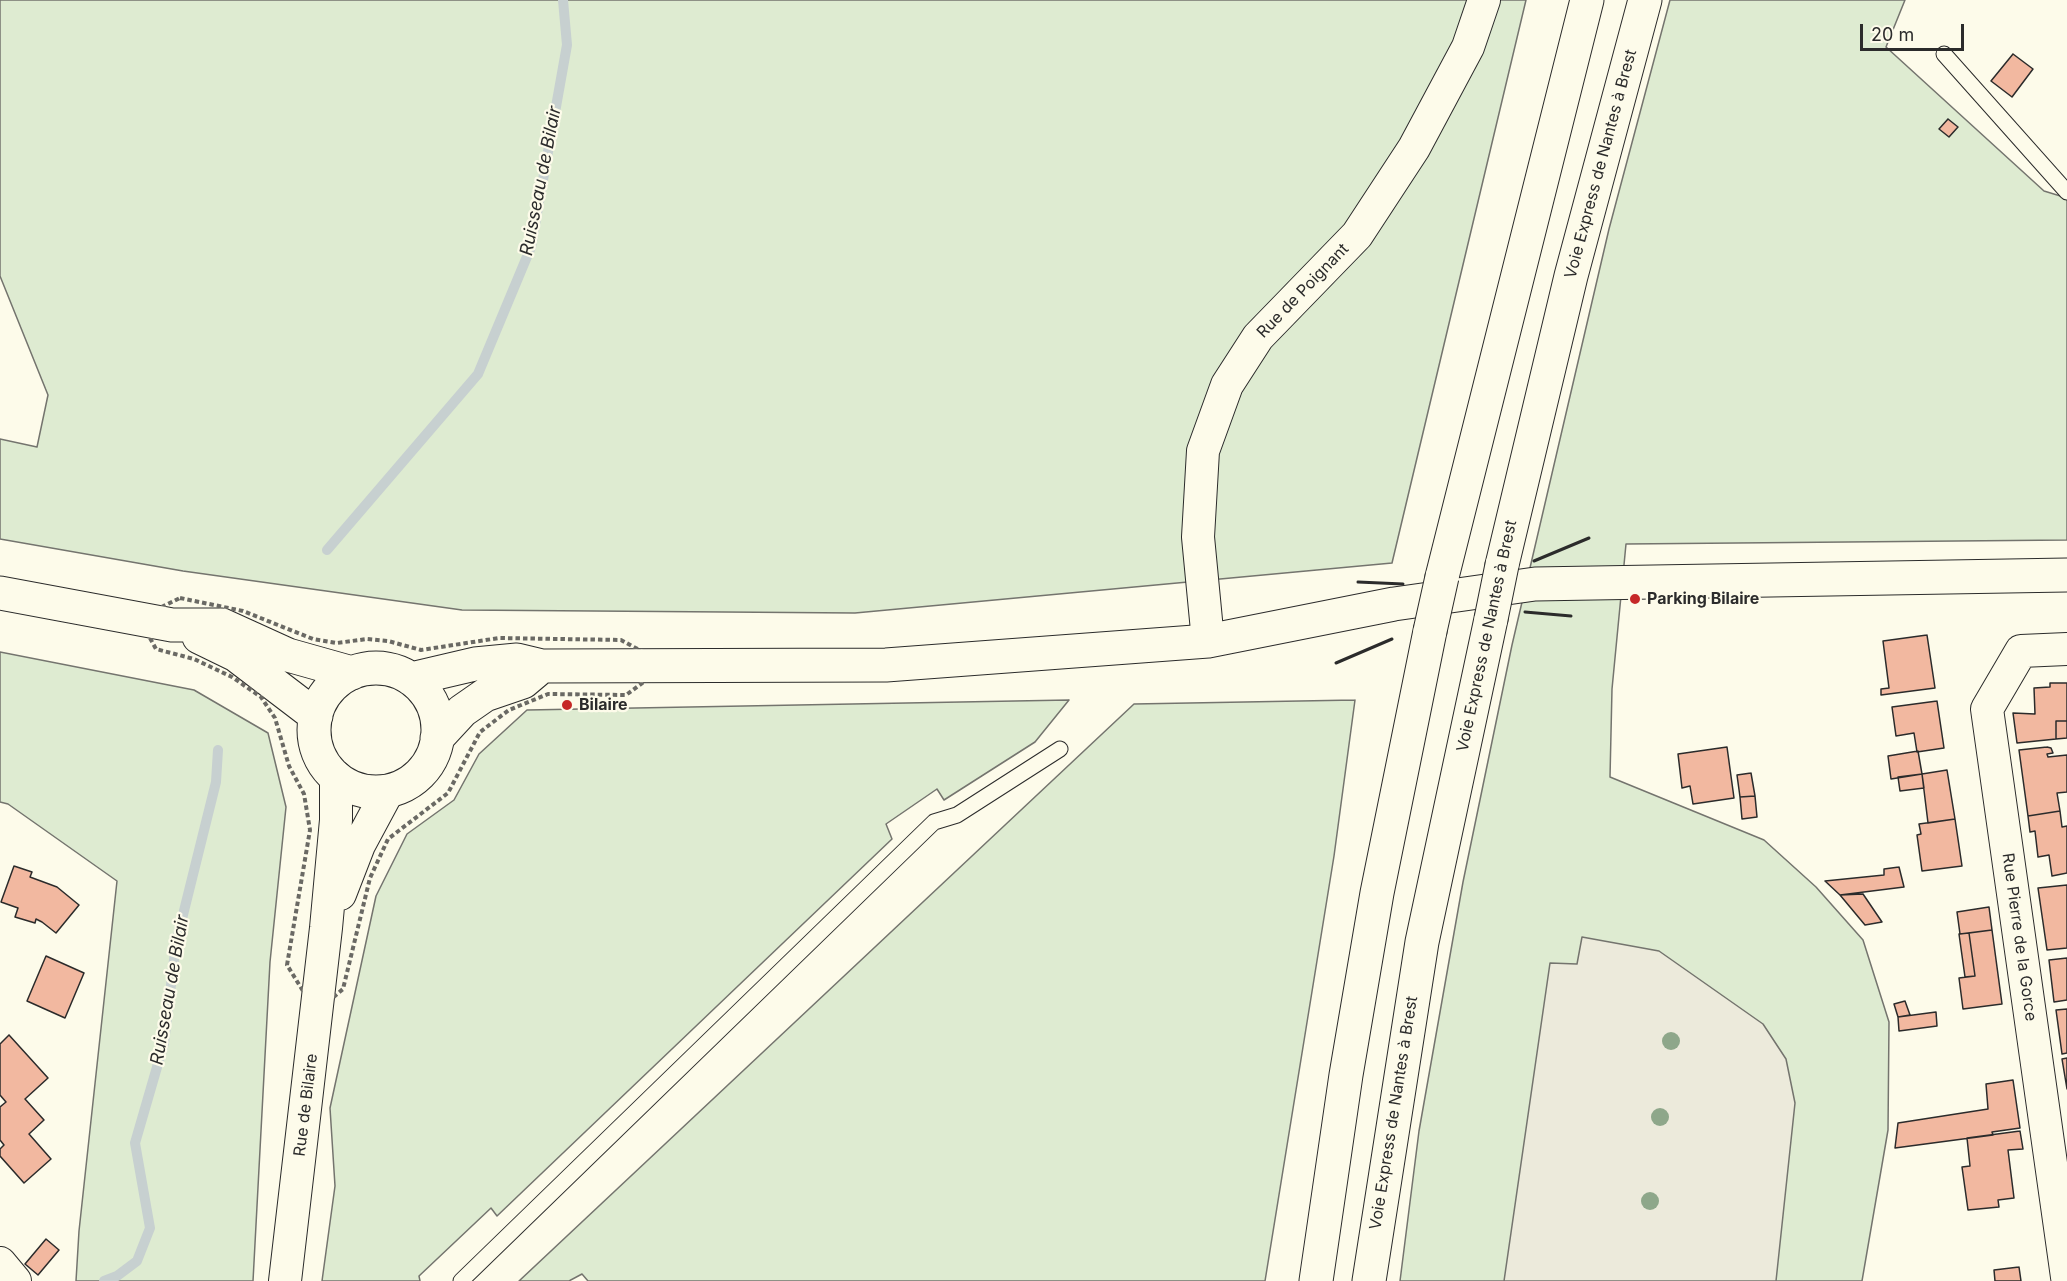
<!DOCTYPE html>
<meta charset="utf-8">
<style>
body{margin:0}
#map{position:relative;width:2067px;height:1281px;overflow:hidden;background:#fdfbea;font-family:Inter,sans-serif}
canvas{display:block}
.scale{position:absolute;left:1860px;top:24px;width:104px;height:27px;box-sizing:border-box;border:3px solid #2b2b2b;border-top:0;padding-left:8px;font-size:18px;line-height:21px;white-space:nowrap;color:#2b2b2b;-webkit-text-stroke:4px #fdfbea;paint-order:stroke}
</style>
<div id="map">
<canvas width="2067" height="1281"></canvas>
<div class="scale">20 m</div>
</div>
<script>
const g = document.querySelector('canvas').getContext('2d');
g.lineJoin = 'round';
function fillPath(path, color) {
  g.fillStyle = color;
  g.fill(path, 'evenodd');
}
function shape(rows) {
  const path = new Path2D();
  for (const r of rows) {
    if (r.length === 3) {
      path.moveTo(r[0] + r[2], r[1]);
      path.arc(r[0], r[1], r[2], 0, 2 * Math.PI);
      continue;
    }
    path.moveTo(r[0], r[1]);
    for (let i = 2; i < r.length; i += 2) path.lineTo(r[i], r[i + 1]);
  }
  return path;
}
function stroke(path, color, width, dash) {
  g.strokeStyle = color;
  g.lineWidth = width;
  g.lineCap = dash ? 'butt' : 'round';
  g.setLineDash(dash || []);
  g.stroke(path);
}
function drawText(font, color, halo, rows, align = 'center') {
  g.font = font + ' Inter,sans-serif';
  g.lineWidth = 4.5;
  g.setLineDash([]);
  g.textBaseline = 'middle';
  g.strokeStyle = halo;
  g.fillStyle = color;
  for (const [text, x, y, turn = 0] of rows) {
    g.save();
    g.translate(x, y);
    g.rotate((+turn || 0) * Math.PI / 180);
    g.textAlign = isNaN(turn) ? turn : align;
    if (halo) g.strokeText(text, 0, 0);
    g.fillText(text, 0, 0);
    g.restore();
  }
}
const green = shape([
 [0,0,1526,0,1392,563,855,613,462,610,183,571,0,539,0,439,37,447,48,395,0,276,0,0],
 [1670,0,1905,0,1886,47,2044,191,2067,198,2067,540,1626,544,1612,689,1610,777,1764,840,1816,887,1863,940,1889,1022,1888,1130,1862,1281,1400,1281,1419,1131,1463,882,1512,645,1609,229,1670,0],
 [0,652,194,690,268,733,286,807,270,962,253,1281,76,1281,79,1231,117,881,8,804,0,802,0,652],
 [1069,700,1035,742,944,800,937,789,886,824,892,839,497,1216,491,1208,419,1276,420,1281,322,1281,335,1186,330,1108,376,896,407,834,454,800,479,754,527,710,1069,700],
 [1355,700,1334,856,1265,1281,588,1281,582,1274,569,1281,519,1281,1134,704,1355,700]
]);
const parking = shape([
 [1582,937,1659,951,1763,1024,1786,1059,1795,1103,1776,1281,1504,1281,1550,963,1577,964,1582,937]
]);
const stream = shape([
 [327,550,478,374,531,247,567,45,563,0],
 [104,1281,117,1276,137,1261,150,1228,135,1143,164,1043,176,943,216,782,218,750]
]);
const building = shape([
 [2013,54,2033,69,2012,97,1991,81,2013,54],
 [1948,119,1958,127,1949,137,1939,129,1948,119],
 [1927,635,1935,688,1881,695,1881,689,1889,688,1883,641,1927,635],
 [2050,683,2067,683,2067,721,2056,721,2056,739,2017,743,2013,713,2035,714,2034,688,2050,687,2050,683],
 [1937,701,1944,748,1917,752,1914,733,1896,736,1892,707,1937,701],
 [2056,721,2067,721,2067,738,2056,739,2056,721],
 [1727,747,1734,798,1693,804,1690,786,1682,788,1678,754,1727,747],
 [2047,747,2051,748,2053,753,2047,754,2048,757,2067,755,2067,792,2057,793,2060,811,2028,816,2019,750,2047,747],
 [1918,751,1922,774,1891,779,1888,756,1918,751],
 [1947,770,1955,819,1928,823,1922,774,1947,770],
 [1751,773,1755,796,1740,797,1737,775,1751,773],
 [1922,774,1924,788,1900,791,1898,777,1922,774],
 [1755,796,1757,817,1742,819,1740,797,1755,796],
 [2060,811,2062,827,2067,826,2067,873,2052,876,2049,855,2038,857,2035,831,2030,832,2028,816,2060,811],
 [1955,819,1962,866,1922,871,1917,835,1921,834,1919,824,1955,819],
 [14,866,32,872,30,877,57,887,79,905,56,933,42,922,36,919,35,923,15,917,18,908,1,902,14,866],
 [1899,867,1904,887,1840,895,1825,881,1884,875,1884,869,1899,867],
 [2067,885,2067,948,2047,950,2038,888,2067,885],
 [1863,894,1882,922,1865,925,1840,895,1863,894],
 [1989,907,1992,930,1960,934,1957,912,1989,907],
 [1992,930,2002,1004,1963,1009,1959,978,1975,976,1969,933,1992,930],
 [1969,933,1975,976,1965,977,1959,934,1969,933],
 [46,956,84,973,65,1018,27,1001,46,956],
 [2067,958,2067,1000,2054,1002,2049,960,2067,958],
 [1905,1001,1910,1015,1898,1017,1894,1004,1905,1001],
 [2067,1009,2067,1053,2062,1054,2056,1010,2067,1009],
 [1936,1012,1937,1026,1899,1031,1898,1017,1936,1012],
 [9,1035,48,1078,25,1099,44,1120,29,1134,51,1159,24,1183,0,1156,0,1149,4,1145,0,1140,0,1107,6,1102,0,1095,0,1044,9,1035],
 [2067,1058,2067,1089,2062,1059,2067,1058],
 [2013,1080,2020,1128,1992,1132,1993,1135,1895,1148,1898,1123,1988,1109,1986,1084,2013,1080],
 [2020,1131,2023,1149,2008,1150,2014,1198,1998,1200,1999,1207,1968,1210,1962,1167,1970,1166,1967,1138,2020,1131],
 [46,1239,59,1250,38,1275,25,1264,46,1239],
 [2019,1267,2021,1281,1995,1281,1994,1270,2019,1267]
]);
const path = shape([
 [180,598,243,611,313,639,337,643,367,639,388,641,421,650,499,638,621,640,667,665,626,695,548,694,509,710,480,732,448,793,388,839,370,878,343,989,316,1012,287,965,310,830,304,794,289,766,275,718,261,697,232,677,194,659,156,649,139,618,180,598]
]);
const service = shape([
 [1944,54,2067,192],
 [461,1281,934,822,957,815,1060,749]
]);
const minor = shape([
 [1208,641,1198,537,1203,451,1227,385,1258,337,1357,235,1414,148,1468,47,1484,0],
 [2067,649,2021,651,1987,709,2067,1277],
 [340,894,359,845,388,791],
 [0,1263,15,1281],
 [285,1281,326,928,336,820,336,777]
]);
const tertiary = shape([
 [0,593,172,625,222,625,288,655,352,673],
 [199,637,236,655,316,716],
 [376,730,62],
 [411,679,475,664,517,660,542,666,886,665,1208,641,1394,604,1535,584,2067,575],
 [437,738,462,711,485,695,523,682,542,666]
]);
const trunk = shape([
 [1502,565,1571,276,1645,0],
 [1442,577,1587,0],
 [1316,1281,1346,1075,1377,893,1430,631],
 [1369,1281,1422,942,1491,619]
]);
const trunkBridge = shape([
 [1491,619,1502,565],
 [1430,631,1442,577]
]);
const wall = shape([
 [1534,561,1589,538],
 [1358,582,1403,584],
 [1525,612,1571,616],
 [1336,663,1392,639]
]);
const trees = [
 [1671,1041],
 [1660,1117],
 [1650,1201]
];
const markers = [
 [1635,599,6,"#c62828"],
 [567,705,6,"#c62828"]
];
const streetNames = [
 ["Voie Express de Nantes à Brest",1601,164,-75],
 ["Rue de Poignant",1303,291,-46],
 ["Voie Express de Nantes à Brest",1487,636,-78],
 ["Rue Pierre de la Gorce",2019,937,82],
 ["Rue de Bilaire",306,1105,-83],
 ["Voie Express de Nantes à Brest",1394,1113,-81]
];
const poiNames = [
 ["Parking Bilaire",1647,599],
 ["Bilaire",579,705]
];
const waterNames = [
 ["Ruisseau de Bilair",541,181,-79],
 ["Ruisseau de Bilair",170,990,-80]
];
fillPath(green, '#deebd1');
stroke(green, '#74746e', 1.5);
fillPath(parking, '#eceadb');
stroke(parking, '#74746e', 1.5);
stroke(stream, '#c7d0d0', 10);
fillPath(building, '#f2b8a0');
stroke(building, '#2b2b2b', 1.5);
stroke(service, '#2b2b2b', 17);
stroke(minor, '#2b2b2b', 34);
stroke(tertiary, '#2b2b2b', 35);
stroke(trunk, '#2b2b2b', 35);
stroke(path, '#6a6964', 4, [4.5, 3]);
stroke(service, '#fdfbea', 15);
stroke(minor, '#fdfbea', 32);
stroke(tertiary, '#fdfbea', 33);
stroke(trunk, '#fdfbea', 33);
stroke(trunkBridge, '#2b2b2b', 35, []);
stroke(trunkBridge, '#fdfbea', 33);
stroke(wall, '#2b2b2b', 3);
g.fillStyle = '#8ea78a';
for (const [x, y] of trees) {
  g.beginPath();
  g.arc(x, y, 9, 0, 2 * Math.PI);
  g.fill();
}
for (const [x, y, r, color] of markers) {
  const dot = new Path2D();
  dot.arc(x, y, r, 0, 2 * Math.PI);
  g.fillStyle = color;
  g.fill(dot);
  stroke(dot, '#fdfbea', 2);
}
drawText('16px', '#2b2b2b', '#fdfbea', streetNames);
drawText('bold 16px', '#2b2b2b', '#fdfbea', poiNames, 'left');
drawText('italic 18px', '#2b2b2b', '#fdfbea', waterNames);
</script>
